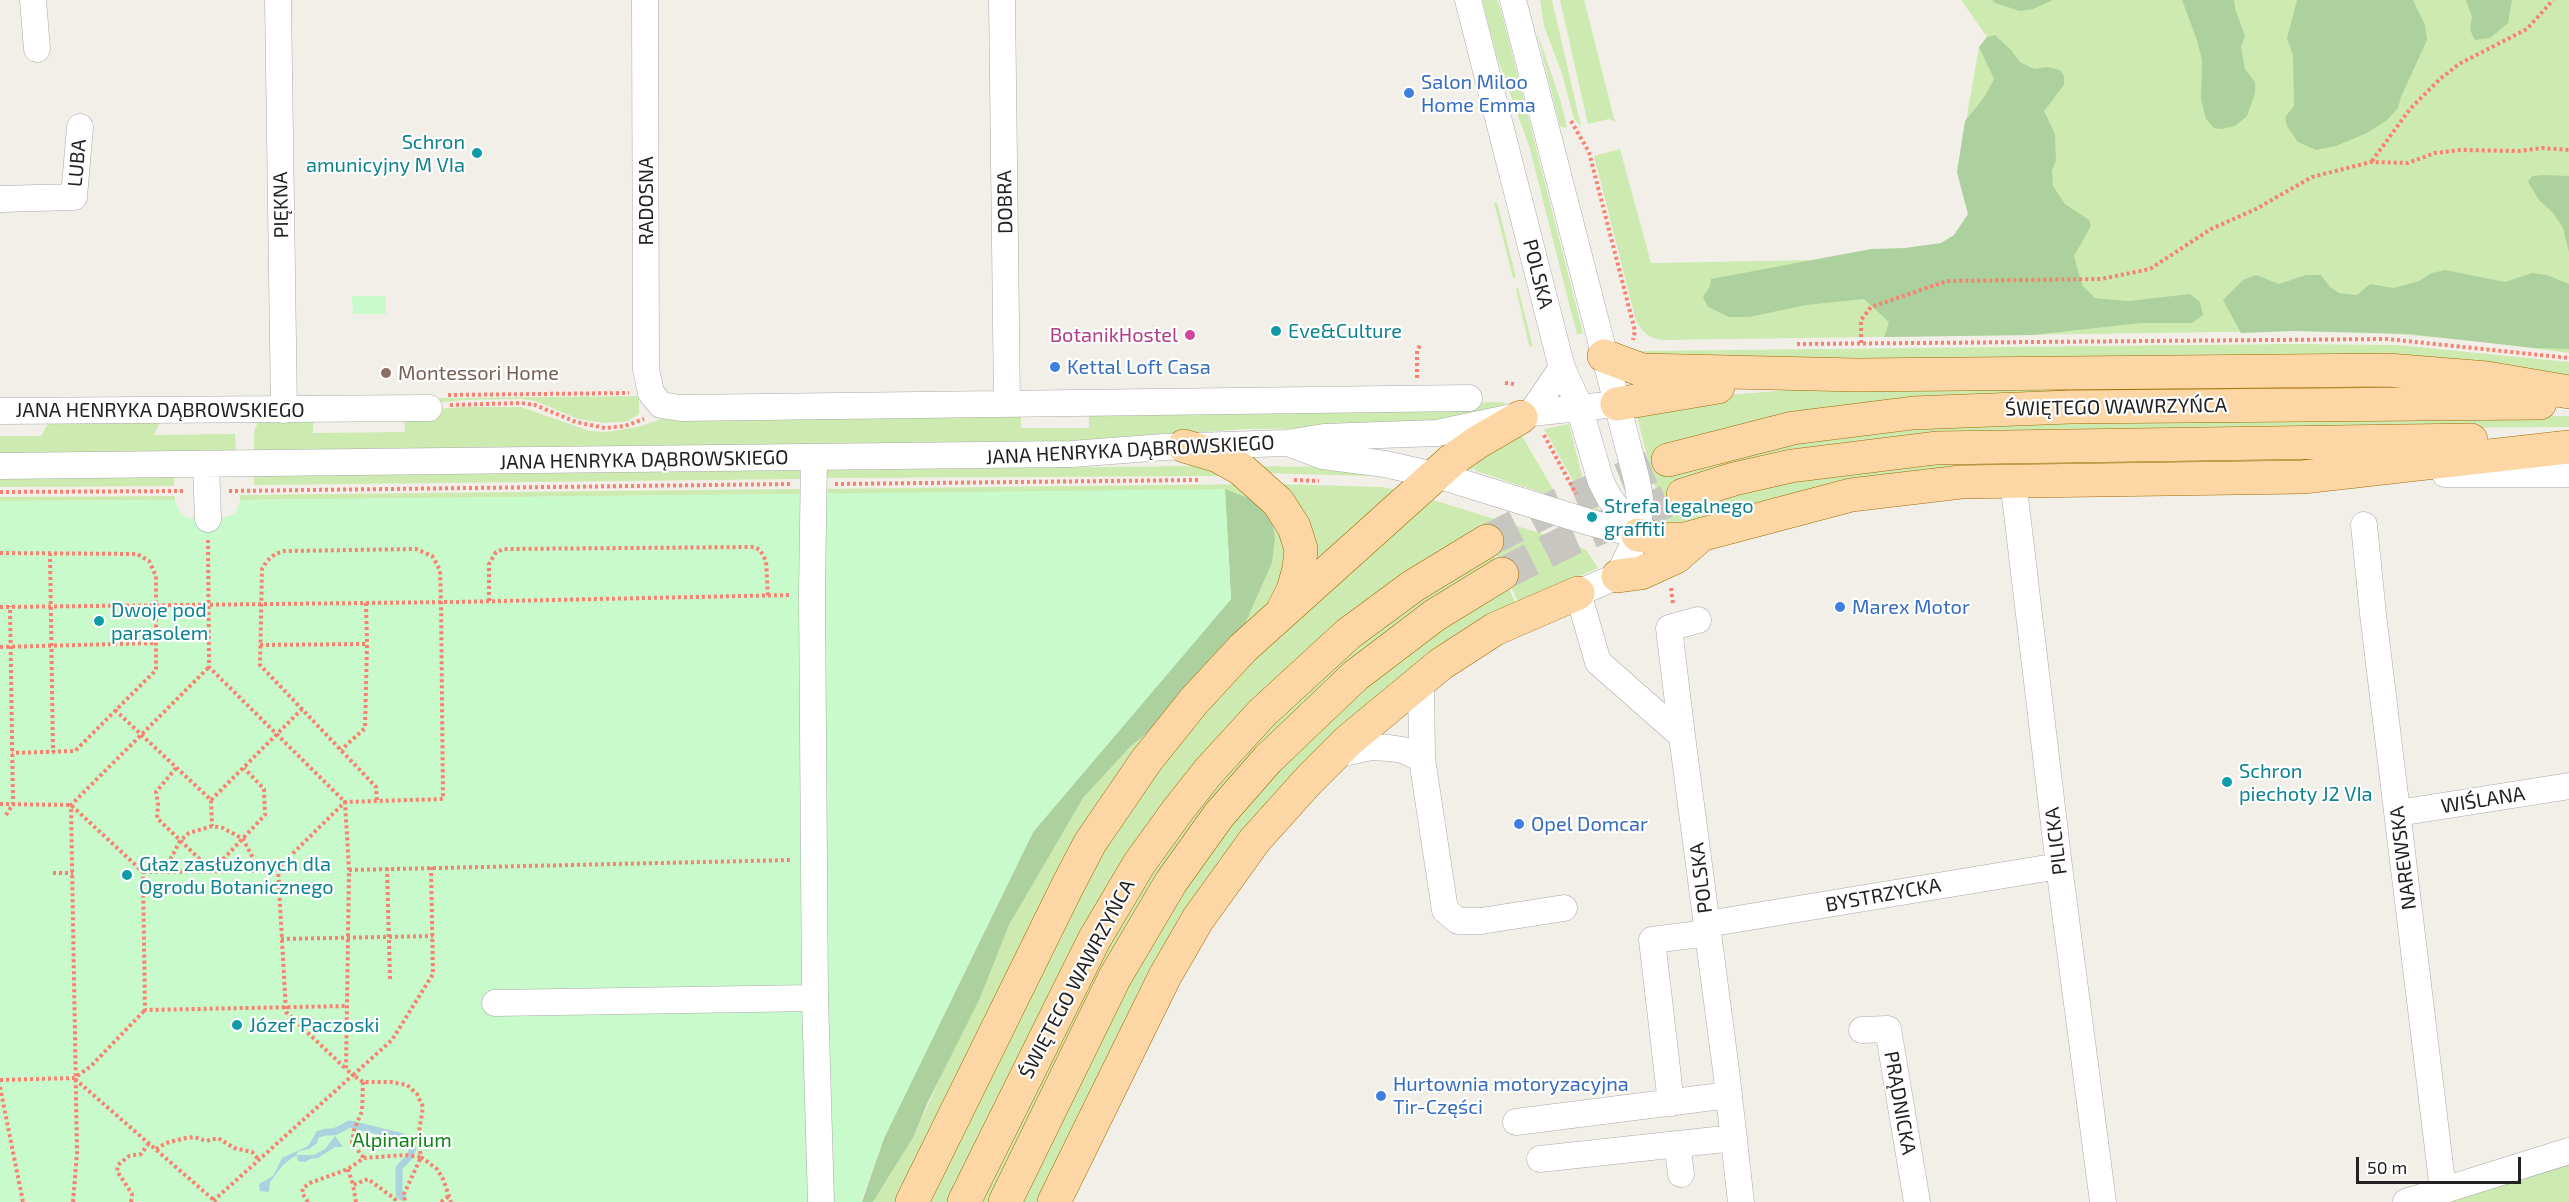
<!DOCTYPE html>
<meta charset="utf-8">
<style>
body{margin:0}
#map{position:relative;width:2569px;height:1202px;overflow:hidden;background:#f2efe9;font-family:"Exo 2",sans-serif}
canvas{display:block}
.scale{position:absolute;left:2356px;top:1157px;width:165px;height:27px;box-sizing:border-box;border:3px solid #222;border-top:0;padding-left:8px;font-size:18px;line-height:21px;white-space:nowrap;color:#222;-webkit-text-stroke:4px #fff;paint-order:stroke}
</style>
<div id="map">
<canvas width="2569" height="1202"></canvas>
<div class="scale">50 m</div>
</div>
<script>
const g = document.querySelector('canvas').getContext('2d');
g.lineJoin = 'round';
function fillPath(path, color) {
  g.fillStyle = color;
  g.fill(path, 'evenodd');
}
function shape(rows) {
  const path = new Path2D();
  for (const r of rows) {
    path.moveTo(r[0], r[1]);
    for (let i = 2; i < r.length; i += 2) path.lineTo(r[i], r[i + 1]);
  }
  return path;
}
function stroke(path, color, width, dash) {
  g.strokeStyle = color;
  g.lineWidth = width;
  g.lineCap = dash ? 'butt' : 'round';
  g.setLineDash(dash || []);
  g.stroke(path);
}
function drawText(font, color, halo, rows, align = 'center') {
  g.font = font + ' "Exo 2",sans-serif';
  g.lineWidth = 4.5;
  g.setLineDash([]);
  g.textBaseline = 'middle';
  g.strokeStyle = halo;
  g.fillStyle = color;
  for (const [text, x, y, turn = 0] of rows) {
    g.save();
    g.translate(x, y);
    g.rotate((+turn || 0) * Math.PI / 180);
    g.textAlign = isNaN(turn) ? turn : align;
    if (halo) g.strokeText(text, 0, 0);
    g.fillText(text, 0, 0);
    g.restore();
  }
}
const grass = shape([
 [1482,0,1497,0,1501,10,1583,333,1577,335,1530,149,1497,57],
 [1540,0,1552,0,1581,126,1574,119,1562,74,1544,26],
 [1560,0,1584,0,1615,122,1609,119,1588,124],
 [1961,0,2569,0,2569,353,2476,341,2373,332,2293,331,1661,340,1650,337,1642,330,1636,321,1594,156,1620,149,1651,263,1979,257,1957,172,1979,47,1987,37],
 [1536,29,1560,99,1567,127,1564,128,1560,126],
 [1497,202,1516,277,1513,278,1494,203],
 [1518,288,1533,347,1529,345,1516,289],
 [2290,344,2398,345,2549,360,2569,362,2569,376,1668,365,1635,351],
 [2360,382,2399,383,2455,389,2079,393,1886,400,1788,415,1726,429,1662,449,1672,473,1786,443,1876,430,1947,424,2569,416,2569,427,2057,431,1895,439,1791,454,1717,470,1676,483,1687,506,1757,486,1816,474,1911,462,2063,458,2433,455,2371,466,2001,468,1940,472,1858,481,1677,523,1666,521,1663,518,1636,413,1640,408,1729,395,1812,388],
 [639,396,639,414,628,421,605,423,578,419,535,401,521,399,463,400,436,403,440,398],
 [1504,402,1507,409,1416,428,1245,429,1052,443,254,452,254,432,260,417,313,417,313,433,405,432,404,416,436,409,463,407,521,407,590,431,605,432,638,427,673,415,1021,409,1021,428,1089,428,1089,408],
 [162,418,154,435,235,434,236,452,0,454,0,436,41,436,51,419],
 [1569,424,1584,484,1600,511,1588,507,1544,429],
 [1520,436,1522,436,1558,498,1476,471,1473,468,1472,470,1466,469],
 [1198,466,1225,476,825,478,827,470],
 [1252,466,1327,467,1367,472,1367,476,1262,473],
 [799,470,802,479,254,485,254,476],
 [174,477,174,486,0,487,0,479],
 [1248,484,1285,525,1285,588,1241,633,1272,563,1275,539,1272,521,821,493,822,489],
 [1277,484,1382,487,1397,490,1311,567],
 [800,489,801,494,240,500,240,495],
 [175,496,175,500,0,501,0,497],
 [1427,498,1575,544,1587,551,1598,568,1518,602,1480,520,1483,529,1258,697,949,1202,925,1202,1101,850,1207,704],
 [1493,552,1497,561,1239,767,990,1202,979,1202,1024,1106,1139,888,1238,757,1371,634],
 [1508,586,1517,606,1319,753,1042,1202,1019,1202,1064,1108,1175,900,1254,792,1386,666],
 [1162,721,898,1202,873,1202,914,1136,1009,925,1049,854,1083,798,1131,746],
 [2569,1158,2569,1202,2427,1202]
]);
const forest = shape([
 [1992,0,2053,0,2033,9,2020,11,1995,3],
 [2182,0,2234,0,2235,8,2245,36,2241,47,2245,69,2255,82,2255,93,2247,116,2235,126,2222,129,2214,128,2206,119,2201,100,2202,60,2197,40],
 [2297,0,2413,0,2425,25,2427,40,2401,97,2398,108,2387,120,2367,133,2336,146,2316,150,2298,142,2287,126,2285,117,2294,106,2293,56,2287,38],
 [2466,0,2512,0,2508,23,2490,38,2475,40,2470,30,2472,17],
 [1995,35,2011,50,2020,62,2034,69,2047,67,2060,70,2064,76,2064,85,2044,111,2055,134,2056,160,2052,171,2053,186,2065,204,2089,220,2091,226,2074,256,2082,285,2095,298,2104,299,2129,301,2190,294,2200,302,2203,315,2192,323,2141,323,2033,335,1884,337,1889,322,1864,299,1806,305,1749,317,1729,317,1708,307,1703,297,1710,286,1711,279,1871,249,1905,248,1941,243,1954,235,1968,214,1957,172,1965,121,1985,96,1994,79,1979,47,1987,37],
 [2545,175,2569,176,2569,252,2563,228,2553,213,2539,200,2528,182,2532,176],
 [2445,270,2505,282,2532,273,2547,275,2569,284,2569,349,2535,348,2408,334,2293,331,2241,333,2223,300,2243,280,2256,275,2279,284,2306,275,2321,275,2330,287,2339,293,2357,295,2370,284,2394,288,2419,281,2432,273],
 [1225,489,1253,500,1272,521,1275,539,1272,563,1241,633,1162,721,1131,746,1083,798,1009,925,980,998,927,1104,914,1136,873,1202,862,1202,884,1138,1033,832,1231,599]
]);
const park = shape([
 [352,296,386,296,386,314,353,314],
 [1225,489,1231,599,1033,832,884,1138,861,1202,0,1202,0,501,175,500,181,514,188,518,218,519,235,514,240,500]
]);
const water = shape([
 [316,1133,319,1134,317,1143,309,1149,299,1151,296,1155,314,1155,325,1149,335,1136,343,1147,335,1147,318,1158,310,1159,305,1162,298,1161,297,1156,293,1157,282,1166,270,1182,269,1192,260,1191,259,1184,273,1176,282,1158,308,1146]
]);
const stream = shape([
 [319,1134,326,1132,334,1132,350,1124,403,1137,413,1148,410,1156,399,1168,399,1194,402,1197]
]);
const majorTunnel = shape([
 [1487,541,1558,505,1668,460],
 [1502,574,1570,540,1683,495]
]);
const path = shape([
 [1571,121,1589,152,1635,331,1633,340],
 [2372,161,2410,109,2440,79,2459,64,2527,29,2553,0],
 [1861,343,1861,320,1871,307,1947,281,2101,279,2150,269,2211,229,2256,209,2312,177,2371,162,2408,163,2435,153,2460,150,2519,151,2542,148,2569,150],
 [1797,344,2387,339,2569,358],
 [1417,378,1417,351,1421,343],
 [1505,383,1514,384],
 [448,395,629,393],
 [450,405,521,403,535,405,576,422,605,428,625,426,644,419],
 [1544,435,1576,494],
 [1294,480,1319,481],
 [835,484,1199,480],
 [229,491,791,484],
 [0,492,185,491],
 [208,540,209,667,345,802,349,870,346,1069,353,1075,212,1202],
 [0,553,137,554,149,561,156,576,156,670,75,751,12,753],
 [50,553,53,752],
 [1671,588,1673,604],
 [489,601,489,564,496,552,504,549,754,547,760,550,766,561,768,596],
 [366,603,367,644],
 [0,607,453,602,791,595],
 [260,645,367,644,365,728,341,750],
 [0,647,156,643],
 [115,710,211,800,212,826],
 [176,768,156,792,158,804,157,818,212,871,265,815,264,789,244,768],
 [211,800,302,709],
 [0,804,71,805,143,872,145,1010,346,1006],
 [6,815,13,804,10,606],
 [431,867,433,974,392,1040,353,1075,363,1082,391,1082,407,1085,417,1094,423,1107,418,1138,421,1157,437,1169,443,1179,451,1202],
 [278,868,286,1012,346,1069],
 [387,868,390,979],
 [349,870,792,860],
 [168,871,170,860,180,841,189,833,212,826,223,828,243,839,254,860,256,871],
 [143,872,256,871,278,868,345,802,443,799,441,602,440,571,437,564,432,556,416,549,284,551,275,554,267,561,262,569,260,665,376,787,377,801],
 [53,873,73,873],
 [281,939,433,936],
 [75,1079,216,1202],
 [0,1080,74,1078,90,1067,145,1010],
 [363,1082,362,1111,354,1130,352,1143,364,1158],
 [0,1087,23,1202],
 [156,1149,166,1143,186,1138,194,1137,206,1141,218,1138,234,1148,252,1152,259,1160],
 [348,1169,353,1185],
 [73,1202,77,1153,71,805,209,667],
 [131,1202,132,1194,117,1171,118,1165,129,1156,141,1154,149,1143],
 [308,1202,302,1193,303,1188,310,1183,348,1169,364,1158,405,1155,421,1157,404,1194,405,1202],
 [356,1202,353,1185,368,1179,395,1199,395,1202],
 [441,1202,449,1196]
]);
const minor = shape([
 [33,0,37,49],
 [278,0,284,410],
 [645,0,646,369,651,393,661,405,681,408,1469,398],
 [1002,0,1007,404],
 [1468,0,1562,368,1578,403,1601,482,1610,499,1638,535],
 [1513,0,1637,481,1640,499,1638,535,1618,576,1578,593,1598,662,1682,736,1726,1070,1741,1202],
 [0,199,74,197,80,127],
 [0,411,429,408],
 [1531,413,1562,368],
 [1288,443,1323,456,1385,464,1447,478,1592,523,1638,535],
 [814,458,812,595,815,998,821,1202],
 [206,464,208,519],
 [0,466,1072,454,1164,447,1287,443,1324,437,1437,433,1531,413,1617,404],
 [2445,474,2569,474],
 [2013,480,2059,866,2103,1202],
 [2364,525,2373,614,2443,1190],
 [1421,680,1422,759,1445,910,1458,921,1481,921,1564,908],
 [1682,736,1669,628,1698,620],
 [1334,755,1371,747,1389,748,1403,750,1422,759],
 [2398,813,2569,786],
 [1707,924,2059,866],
 [495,1003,815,998],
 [1862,1030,1888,1029,1917,1202],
 [1671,1103,1652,940,1708,933],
 [1516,1122,1729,1095],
 [1677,1144,1681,1174],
 [1540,1159,1734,1138],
 [2406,1202,2569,1151]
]);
const major = shape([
 [1604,356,1642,370,1857,375,2388,370,2487,378,2569,392],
 [1617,404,1718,387],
 [1184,446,1218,456,1241,469,1278,502,1294,527,1301,549,1299,569,1293,590,1284,608],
 [1668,460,1793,428,1913,413,2070,407,2540,403],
 [1683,495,1734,479,1791,466,1936,448,2471,440],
 [1638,535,1662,539,1685,539,1851,495,1961,482,2303,477,2569,447],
 [1618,576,1641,573,1676,557,1699,537],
 [912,1202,1068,885,1090,843,1146,761,1194,701,1243,648,1452,460,1478,442,1521,417],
 [964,1202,1094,940,1139,864,1178,810,1208,772,1262,713,1348,634,1413,586,1487,541],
 [1005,1202,1115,977,1171,882,1219,815,1268,759,1355,676,1435,615,1502,574],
 [1054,1202,1165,976,1198,919,1255,840,1309,780,1349,740,1441,664,1495,629,1578,593]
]);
const markers = [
 [1409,93,6,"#3f7fe0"],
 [477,153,6,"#0f9aa8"],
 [1276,331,6,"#0f9aa8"],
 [1190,335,6,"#d1479c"],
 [1055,367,6,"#3f7fe0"],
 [386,373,6,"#8d6e63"],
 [1592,517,6,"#0f9aa8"],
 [1840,607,6,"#3f7fe0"],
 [99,621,6,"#0f9aa8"],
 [2227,782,6,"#0f9aa8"],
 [1519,824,6,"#3f7fe0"],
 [127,875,6,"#0f9aa8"],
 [237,1025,6,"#0f9aa8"],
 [1381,1096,6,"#3f7fe0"]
];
const shopNames = [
 ["Salon Miloo",1421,82],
 ["Home Emma",1421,105],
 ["Kettal Loft Casa",1067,367],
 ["Marex Motor",1852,607],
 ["Opel Domcar",1531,824],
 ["Hurtownia motoryzacyjna",1393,1084],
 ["Tir-Części",1393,1107]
];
const cultureNames = [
 ["Schron",465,142,"right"],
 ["amunicyjny M VIa",465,165,"right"],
 ["Eve&Culture",1288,331],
 ["Strefa legalnego",1604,506],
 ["graffiti",1604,529],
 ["Dwoje pod",111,610],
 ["parasolem",111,633],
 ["Schron",2239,771],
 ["piechoty J2 VIa",2239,794],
 ["Głaz zasłużonych dla",139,864],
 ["Ogrodu Botanicznego",139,887],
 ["Józef Paczoski",249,1025]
];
const streetNames = [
 ["LUBA",77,163,-85],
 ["RADOSNA",646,201,-90],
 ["DOBRA",1005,202,-91],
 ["PIĘKNA",281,205,-91],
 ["POLSKA",1538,274,76],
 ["ŚWIĘTEGO WAWRZYŃCA",2116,407,-1],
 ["JANA HENRYKA DĄBROWSKIEGO",160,410],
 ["JANA HENRYKA DĄBROWSKIEGO",1130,450,-3],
 ["JANA HENRYKA DĄBROWSKIEGO",644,460,-1],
 ["WIŚLANA",2483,800,-9],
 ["PILICKA",2056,841,-97],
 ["NAREWSKA",2403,858,-97],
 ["POLSKA",1701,878,-97],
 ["BYSTRZYCKA",1883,895,-10],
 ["ŚWIĘTEGO WAWRZYŃCA",1077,979,-62],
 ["PRĄDNICKA",1900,1103,80]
];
const hotelNames = [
 ["BotanikHostel",1178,335]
];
const educationNames = [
 ["Montessori Home",398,373]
];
const parkNames = [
 ["Alpinarium",402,1140]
];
fillPath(grass, '#cdebb0');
fillPath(forest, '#add19e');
fillPath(park, '#c8facc');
fillPath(water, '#aad3df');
stroke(stream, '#aad3df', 7);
stroke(majorTunnel, '#c8c6c1', 33, [33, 16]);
stroke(minor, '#a9a9a9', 27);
stroke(major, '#a06b00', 34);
stroke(path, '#fa8072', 4, [3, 3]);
stroke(minor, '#fff', 26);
stroke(major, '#fcd6a4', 33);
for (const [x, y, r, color] of markers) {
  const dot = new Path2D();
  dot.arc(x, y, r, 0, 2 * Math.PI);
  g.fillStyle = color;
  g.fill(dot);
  stroke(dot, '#fff', 2);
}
drawText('20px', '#366cbe', '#fff', shopNames, 'left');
drawText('20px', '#0d838f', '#fff', cultureNames, 'left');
drawText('20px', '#222', '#fff', streetNames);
drawText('20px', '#b23c85', '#fff', hotelNames, 'right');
drawText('20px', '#785e54', '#fff', educationNames, 'left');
drawText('20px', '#0c8416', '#fff', parkNames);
</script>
